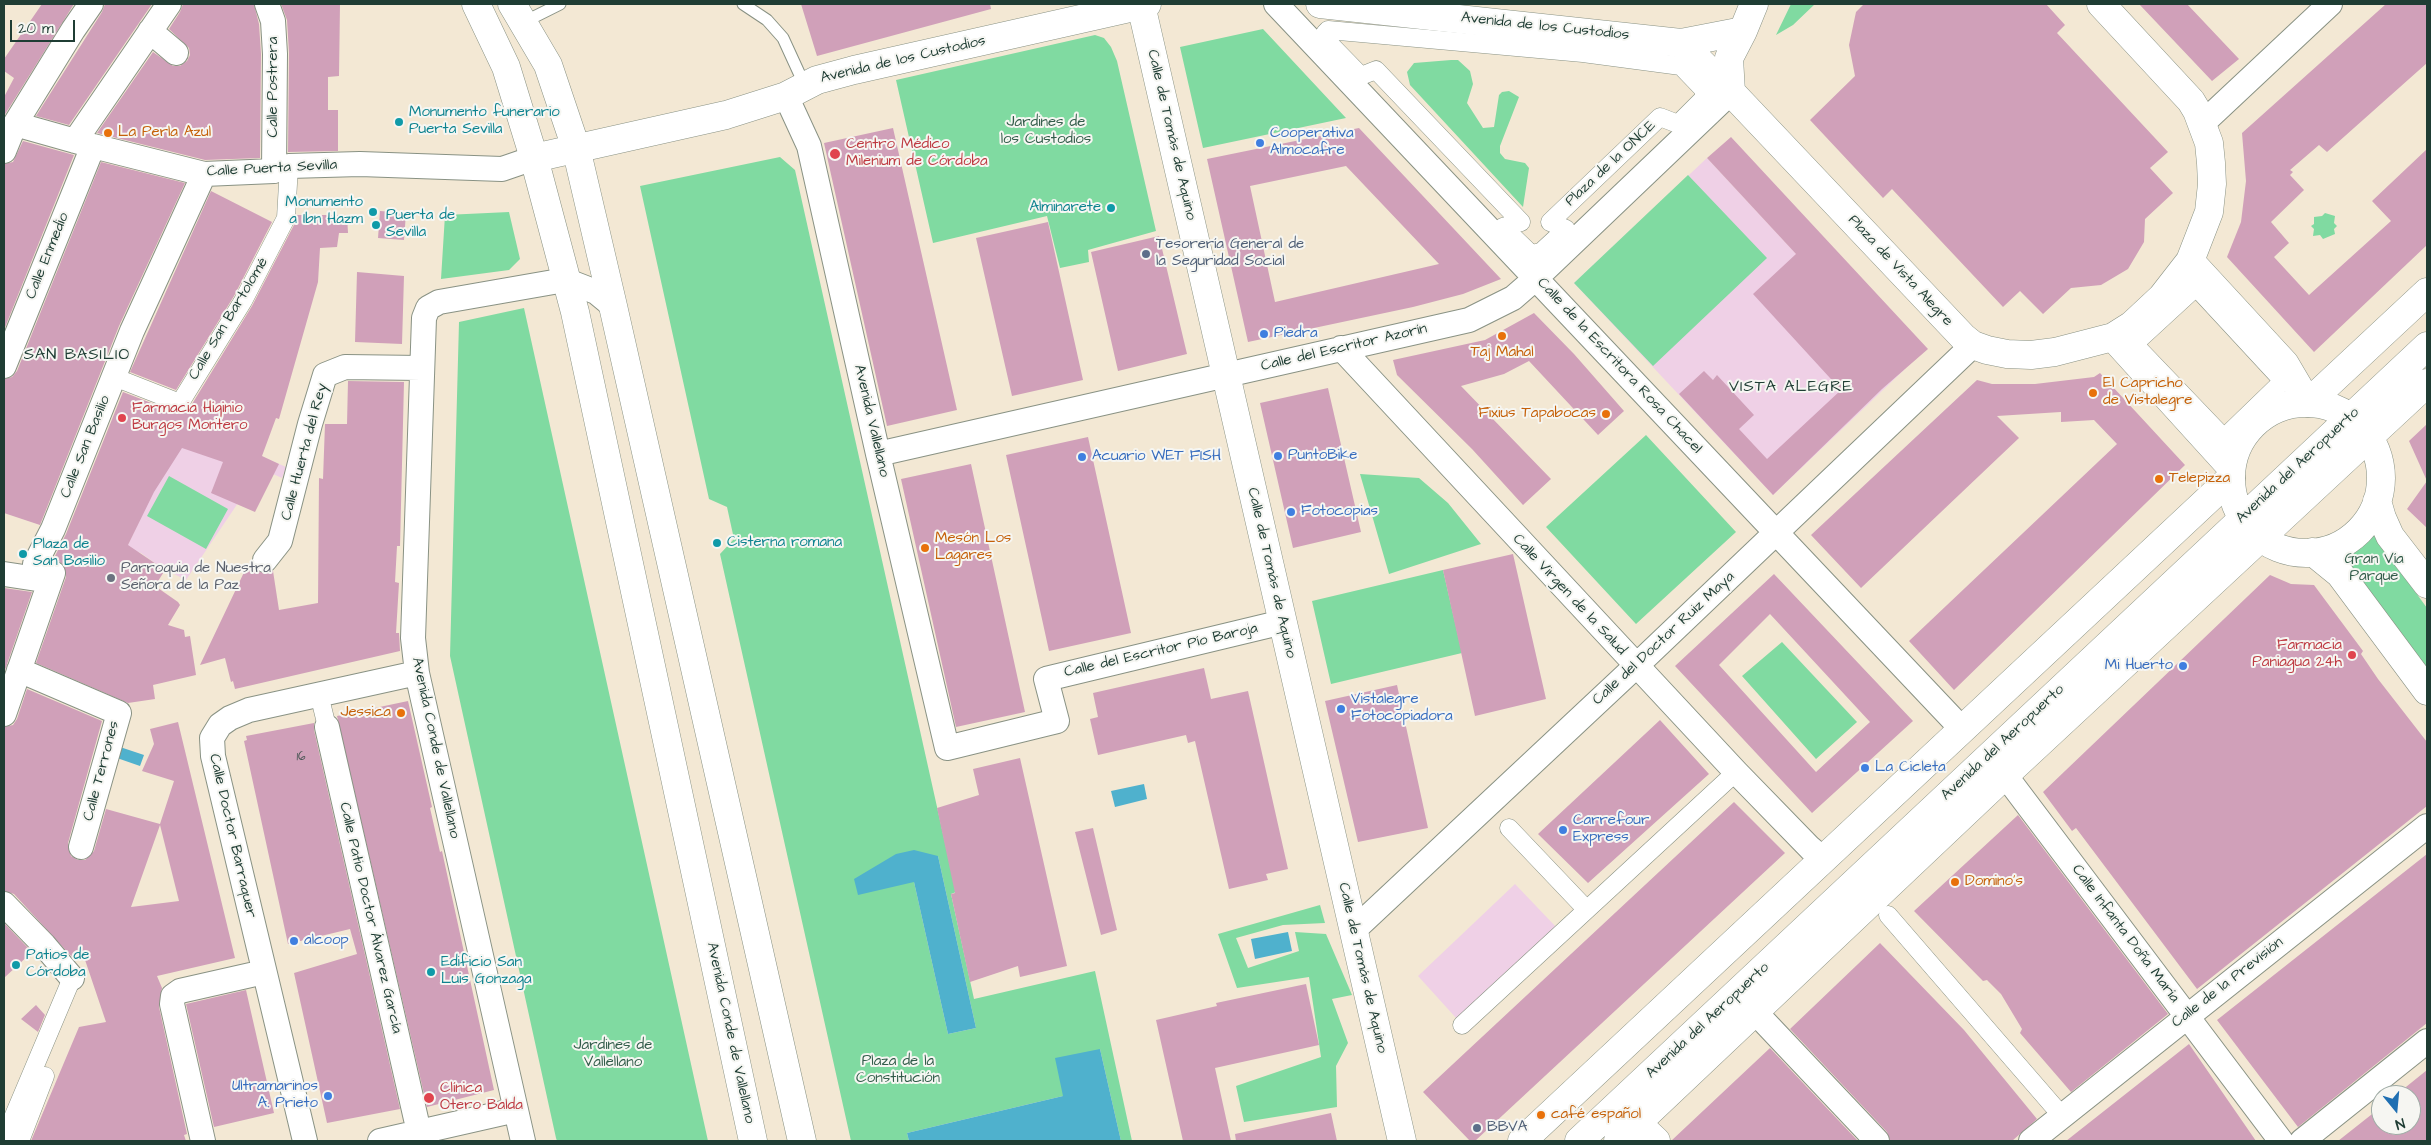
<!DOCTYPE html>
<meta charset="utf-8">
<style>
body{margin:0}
#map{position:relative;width:2431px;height:1145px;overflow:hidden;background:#f3e8d4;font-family:"Architects Daughter",sans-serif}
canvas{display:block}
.frame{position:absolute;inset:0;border:5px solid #1f3d34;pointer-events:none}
.north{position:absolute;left:2371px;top:1085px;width:50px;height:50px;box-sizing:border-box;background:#f6f6f2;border:1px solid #a0aca6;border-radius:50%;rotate:163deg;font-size:14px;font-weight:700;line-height:20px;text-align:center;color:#1f3d34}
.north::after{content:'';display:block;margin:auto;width:18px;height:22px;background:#1f6fb2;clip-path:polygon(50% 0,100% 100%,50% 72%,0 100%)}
.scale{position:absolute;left:10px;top:20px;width:65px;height:22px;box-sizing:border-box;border:2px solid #1f3d34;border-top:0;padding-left:6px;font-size:15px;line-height:18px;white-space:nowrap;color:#1f3d34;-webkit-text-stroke:4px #f6f6f2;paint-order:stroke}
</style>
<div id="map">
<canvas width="2431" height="1145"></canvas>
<div class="frame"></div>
<div class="north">N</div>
<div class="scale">20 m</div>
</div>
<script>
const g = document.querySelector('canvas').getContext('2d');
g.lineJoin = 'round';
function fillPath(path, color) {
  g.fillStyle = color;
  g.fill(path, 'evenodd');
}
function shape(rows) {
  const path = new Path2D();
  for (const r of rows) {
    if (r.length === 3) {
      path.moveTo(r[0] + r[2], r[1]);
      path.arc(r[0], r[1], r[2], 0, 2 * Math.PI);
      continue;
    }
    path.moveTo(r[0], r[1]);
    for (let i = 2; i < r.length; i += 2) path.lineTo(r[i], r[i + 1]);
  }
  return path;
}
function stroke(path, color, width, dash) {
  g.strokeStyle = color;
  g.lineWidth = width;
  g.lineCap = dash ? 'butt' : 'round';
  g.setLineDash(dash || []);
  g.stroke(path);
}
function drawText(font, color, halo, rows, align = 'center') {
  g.font = font + ' "Architects Daughter",sans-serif';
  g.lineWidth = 4;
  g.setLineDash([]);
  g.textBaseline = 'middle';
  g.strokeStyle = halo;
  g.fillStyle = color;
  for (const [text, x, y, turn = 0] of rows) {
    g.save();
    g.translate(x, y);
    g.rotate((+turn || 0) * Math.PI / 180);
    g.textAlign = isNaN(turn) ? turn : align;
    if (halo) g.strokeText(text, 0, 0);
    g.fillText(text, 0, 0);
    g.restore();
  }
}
const built = shape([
 [1707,158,1904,370,1773,495,1574,283],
 [189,407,268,435,261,456,286,467,282,478,273,474,238,503,186,580,162,568,141,553,126,549,180,432],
 [1515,884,1558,929,1457,1019,1418,976]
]);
const green = shape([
 [1791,4,1815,4,1793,25,1776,35],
 [1263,29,1346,118,1203,148,1180,47],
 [1095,35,1104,38,1111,47,1117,61,1156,231,1088,250,1089,262,1060,268,1047,216,933,243,896,80],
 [1451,60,1458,60,1470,71,1473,84,1467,103,1483,128,1494,127,1499,95,1502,92,1509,91,1519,97,1500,146,1500,153,1505,159,1525,163,1529,168,1523,207,1410,85,1407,72,1414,63],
 [780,157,795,170,956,892,951,894,974,999,1095,971,1132,1141,1121,1141,1100,1049,1063,1096,907,1133,909,1141,851,1141,720,554,734,539,727,507,709,499,640,186],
 [938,856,976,1028,948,1034,914,882],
 [1688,175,1767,258,1653,366,1574,283],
 [509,212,520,259,509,270,441,279,445,215],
 [2325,213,2335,216,2334,223,2337,226,2334,229,2335,234,2323,239,2320,235,2313,236,2314,229,2311,226,2314,224,2314,217,2322,216],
 [524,308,708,1141,557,1141,556,1138,450,656,459,322],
 [1646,435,1736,532,1636,624,1546,527],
 [1360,474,1419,478,1448,503,1481,544,1389,574],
 [169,476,228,509,206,549,147,516],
 [2374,535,2427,608,2427,670,2342,559],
 [1443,570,1462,653,1331,684,1312,601],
 [1782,642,1857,722,1816,759,1742,676],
 [1320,905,1325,923,1283,925,1236,938,1248,968,1299,951,1295,932,1326,934,1352,995,1332,999,1348,1043,1336,1066,1337,1107,1244,1122,1236,1086,1321,1057,1309,977,1237,988,1218,934]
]);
const water = shape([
 [120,747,144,755,140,766,117,758],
 [1144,784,1147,799,1115,807,1111,791],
 [914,850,938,856,976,1028,948,1034,914,882,858,895,854,879,896,854],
 [1288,932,1292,951,1255,959,1251,939],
 [1100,1049,1121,1141,909,1141,907,1133,1063,1096,1055,1058]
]);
const building = shape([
 [42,4,74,4,4,116,4,97,14,78,4,71,4,59],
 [105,4,152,4,69,125,36,116,102,12],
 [183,4,254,4,259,24,261,54,260,158,205,160,97,133,153,52,173,66,180,66,187,61,190,55,189,48,169,29,180,12],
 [281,4,340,4,339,76,328,77,328,110,338,110,338,151,288,152,289,53,287,20],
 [801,4,990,4,991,9,817,56],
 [1864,4,2046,4,2065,25,2057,33,2168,152,2150,168,2173,193,2145,219,2144,242,2128,269,2101,285,2071,288,2043,314,2020,291,2003,307,1892,189,1883,198,1810,120,1855,76,1849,45,1856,12],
 [2139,4,2187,4,2239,59,2212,81],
 [2386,4,2427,4,2427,63,2327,152,2319,145,2290,170,2293,172,2290,175,2304,190,2271,222,2289,243,2274,257,2309,295,2391,221,2372,201,2427,149,2427,245,2314,352,2227,257,2241,222,2246,181,2242,133],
 [893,128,957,410,887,426,824,143],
 [1359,128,1501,279,1463,294,1413,307,1248,342,1207,159],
 [1346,166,1439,264,1275,302,1250,186],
 [1731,137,1928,349,1882,389,1773,495,1679,394,1704,371,1713,380,1717,375,1754,415,1739,429,1767,459,1841,390,1753,294,1796,254,1707,158],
 [23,141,74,155,4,330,4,164,13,162],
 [101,162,185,183,119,326,40,525,4,513,4,379,12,377,17,371],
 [211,191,272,222,234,296,176,390,130,372],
 [380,211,406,213,404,240,378,238],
 [297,215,347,215,348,233,339,233,337,247,320,248,318,282,279,419,276,418,262,456,279,464,255,512,211,493,223,462,182,448,154,492,128,545,165,570,155,586,178,602,180,605,168,625,184,630,185,637,190,636,196,675,153,685,155,699,128,703,36,663,66,577,64,565,54,558,66,534,123,392,177,413,181,414,189,409,252,306,295,223],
 [1048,222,1083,380,1012,396,976,238],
 [1159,236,1187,354,1118,371,1091,252],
 [357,272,404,276,402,344,355,342],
 [1534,313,1574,354,1624,411,1598,435,1529,361,1504,374,1461,386,1551,479,1523,505,1472,449,1397,375,1393,360,1485,340],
 [2100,373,2185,465,1954,690,1909,641,2117,444,2094,420,2061,422,2061,412,1997,416,2019,438,1861,588,1811,535,1977,380,1992,384,2035,384,2094,377],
 [348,381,404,382,400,546,397,546,395,582,399,583,396,633,399,633,400,651,235,689,233,681,231,682,225,658,200,665,247,566,253,566,263,573,273,571,279,610,318,603,319,478,323,479,325,424,347,424],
 [1328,388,1361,532,1293,548,1260,403],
 [2427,424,2427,481,2409,441],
 [1088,437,1131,633,1049,651,1006,455],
 [971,464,1025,712,956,727,901,479],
 [2427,481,2427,528,2407,509],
 [1513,554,1546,699,1475,716,1443,570],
 [1774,574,1913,721,1812,813,1675,666],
 [1770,614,1870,722,1816,772,1719,665],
 [2270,575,2291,584,2314,585,2363,651,2361,654,2378,679,2427,742,2427,806,2197,989,2076,828,2072,831,2043,792],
 [4,588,32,592,4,673],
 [1204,668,1211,699,1248,691,1288,869,1266,874,1268,880,1229,889,1195,741,1188,743,1186,735,1098,755,1090,719,1098,717,1093,693],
 [1397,685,1428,828,1358,842,1325,701],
 [27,689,102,721,68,843,71,856,78,860,85,860,94,851,106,809,160,824,174,781,142,771,154,744,150,729,178,722,235,958,157,976,162,988,159,1007,187,1134,184,1135,186,1141,31,1141,79,1027,106,1022,82,951,72,957,14,894,4,891,4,727,13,725,17,719],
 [160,825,179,901,131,907],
 [408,701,432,807,430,808,440,852,442,851,494,1090,427,1107,337,716],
 [1660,720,1709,774,1588,883,1538,834],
 [314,723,314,730,400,1109,327,1123,294,973,357,954,350,929,288,944,244,741,247,740,246,736],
 [1020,758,1067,966,1020,977,1018,966,970,982,951,894,955,893,937,808,979,795,973,769],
 [1734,802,1785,853,1475,1141,1470,1141,1423,1092],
 [2018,815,2168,1014,2071,1092,2020,1033,2022,1029,2001,994,1987,980,1983,981,1914,911],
 [1093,828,1117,930,1101,935,1075,832],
 [2427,854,2427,1023,2298,1127,2217,1020],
 [4,923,32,952,4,978],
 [1880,943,1964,1030,2037,1119,2012,1141,1890,1141,1887,1132,1790,1029],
 [1306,984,1319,1045,1215,1068,1231,1141,1183,1141,1156,1020,1217,1006,1216,1003],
 [246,990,274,1113,214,1127,186,1004],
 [36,1005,45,1015,38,1032,21,1019],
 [2189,1044,2256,1141,2066,1141],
 [1770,1048,1858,1141,1671,1141],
 [2427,1070,2427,1141,2338,1141,2381,1107,2381,1125,2411,1125,2411,1095,2396,1095],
 [1331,1113,1337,1141,1236,1141,1235,1134]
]);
const service = shape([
 [743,4,767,20,783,38,805,86],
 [524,22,560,4]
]);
const pedestrian = shape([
 [1328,30,1583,53,1681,66,1704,90,1704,98,1678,124,1660,117,1550,222,1566,229,1541,252,1531,254,1503,227,1521,222,1376,70,1361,76,1325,39,1325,33,1328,30],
 [2196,287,2283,381,2224,438,2134,344,2196,287],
 [114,377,180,403,243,301,286,218,289,166],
 [319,694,327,727],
 [1509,828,1586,909],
 [1888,915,2062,1116],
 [1462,1025,1736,772],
 [4,1139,72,978],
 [20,1141,45,1076]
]);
const minor = shape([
 [267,4,273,21,275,54,274,171],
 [1276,4,1962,729],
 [150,31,176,53],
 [786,96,809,146,878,454,947,748,1057,721,1046,679,1283,622],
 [2203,123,2330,4],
 [15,124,93,146,204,174,274,171,289,166,360,164,502,169,534,158],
 [75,141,169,4],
 [4,151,15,124,73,30,91,4],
 [1341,348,1736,772,1810,848,1823,859],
 [4,366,93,146],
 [878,454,1469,320,1513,298,1536,278,1731,92],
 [265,560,280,541,310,424,325,375,345,367,421,368],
 [4,574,50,581],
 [19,670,119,713,81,847],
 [4,714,53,573,35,564,53,529,132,331,204,174],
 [327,727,421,1141],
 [2005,775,2281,1141],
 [4,904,44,945,72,978],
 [1354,930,1636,666,1973,345],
 [1756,1013,1877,1141],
 [203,1141,172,1004,173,996,180,991,264,972],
 [305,1141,213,756,212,738,220,725,230,718,249,710,417,673],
 [380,1141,516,1110],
 [523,1141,417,673,413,638,424,318,428,308,439,302,565,280,596,292,613,306],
 [2031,1141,2427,826],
 [2302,1141,2427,1041]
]);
const tertiary = shape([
 [1320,4,1681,43,1743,31],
 [1141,5,1402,1141],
 [1681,43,1731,92,1963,337,1973,345,1987,350,2007,354,2031,355,2055,352,2113,337,2132,325,2162,297,2190,261,2209,212,2212,184,2211,163,2209,143,2197,111,2191,101,2101,4],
 [1731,92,1729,58,1743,31,1754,4],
 [534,158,726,115,786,96,817,80,854,70,1147,4],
 [2190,261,2285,364,2308,403,2427,292],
 [2113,337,2231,467],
 [1613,1123,1638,1124,1656,1141],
 [1522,1141,2231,478]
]);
const primary = shape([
 [476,4,506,67,534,158,575,312,753,1141],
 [512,4,548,65,576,148,613,306,802,1141],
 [2306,478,75],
 [2377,501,2382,518,2390,536,2427,584],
 [2313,552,2340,574,2427,691],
 [1579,1141,2427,346],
 [1618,1141,2005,775,2427,383]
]);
const markers = [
 [399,122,5,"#0f9aa8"],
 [108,133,5,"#e8710a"],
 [1260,143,5,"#3f7fe0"],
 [835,154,6,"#e0444e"],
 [1111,208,5,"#0f9aa8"],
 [373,212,5,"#0f9aa8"],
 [376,225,5,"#0f9aa8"],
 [1146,254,5,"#5c6f8a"],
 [1264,334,5,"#3f7fe0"],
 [1502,336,5,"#e8710a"],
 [2093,393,5,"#e8710a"],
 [1606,414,5,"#e8710a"],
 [122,418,5,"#e0444e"],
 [1278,456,5,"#3f7fe0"],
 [1082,457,5,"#3f7fe0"],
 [2159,479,5,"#e8710a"],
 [1291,512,5,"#3f7fe0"],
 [717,543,5,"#0f9aa8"],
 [925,548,5,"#e8710a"],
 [23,554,5,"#0f9aa8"],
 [111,578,5,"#6b7280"],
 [2352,655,5,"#e0444e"],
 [2183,666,5,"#3f7fe0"],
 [1341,709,5,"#3f7fe0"],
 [401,713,5,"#e8710a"],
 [1865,768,5,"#3f7fe0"],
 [1563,830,5,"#3f7fe0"],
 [1955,882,5,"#e8710a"],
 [294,941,5,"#3f7fe0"],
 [16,965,5,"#0f9aa8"],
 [431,972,5,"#0f9aa8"],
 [328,1096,5,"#3f7fe0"],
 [429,1098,6,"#e0444e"],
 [1541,1115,5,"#e8710a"],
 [1477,1128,5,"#5c6f8a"]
];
const numberNames = [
 ["16",301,757]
];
const streetNames = [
 ["Avenida de los Custodios",1545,27,6],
 ["Avenida de los Custodios",903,60,-13],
 ["Calle Postrera",274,87,-90],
 ["Calle de Tomás de Aquino",1171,135,77],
 ["Plaza de la ONCE",1611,164,-43],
 ["Calle Puerta Sevilla",272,169,-3],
 ["Calle Enmedio",48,256,-68],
 ["Plaza de Vista Alegre",1900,271,47],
 ["Calle San Bartolomé",229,319,-59],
 ["Calle del Escritor Azorín",1344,348,-13],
 ["Calle de la Escritora Rosa Chacel",1619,366,47],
 ["Avenida Vallellano",871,421,77],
 ["Calle San Basilio",86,447,-68],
 ["Calle Huerta del Rey",305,452,-75],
 ["Avenida del Aeropuerto",2298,466,-43],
 ["Calle de Tomás de Aquino",1271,573,77],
 ["Calle Virgen de la Salud",1569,595,47],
 ["Calle del Doctor Ruiz Maya",1664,639,-43],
 ["Calle del Escritor Pío Baroja",1161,651,-13],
 ["Avenida del Aeropuerto",2003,743,-43],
 ["Avenida Conde de Vallellano",435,748,78],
 ["Calle Terrones",102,771,-75],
 ["Calle Doctor Barraquer",232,836,77],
 ["Calle Patio Doctor Álvarez García",370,918,77],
 ["Calle Infanta Doña María",2125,934,53],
 ["Calle de Tomás de Aquino",1362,968,77],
 ["Calle de la Previsión",2228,983,-38],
 ["Avenida del Aeropuerto",1708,1021,-43],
 ["Avenida Conde de Vallellano",730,1033,78]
];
const cultureNames = [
 ["Monumento funerario",409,113],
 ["Puerta Sevilla",409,130],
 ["Monumento",363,203,"right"],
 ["a Ibn Hazm",363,220,"right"],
 ["Alminarete",1101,208,"right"],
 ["Puerta de",386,216],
 ["Sevilla",386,233],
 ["Cisterna romana",727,543],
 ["Plaza de",33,545],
 ["San Basilio",33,562],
 ["Patios de",26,956],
 ["Córdoba",26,973],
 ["Edificio San",441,963],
 ["Luis Gonzaga",441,980]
];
const parkNames = [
 ["Jardines de",1046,123],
 ["los Custodios",1046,140],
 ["Gran Vía",2374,560],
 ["Parque",2374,577],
 ["Jardines de",613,1046],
 ["Vallellano",613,1063],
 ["Plaza de la",898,1062],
 ["Constitución",898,1079]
];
const foodNames = [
 ["La Perla Azul",118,133],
 ["Taj Mahal",1502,353,"center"],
 ["El Capricho",2103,384],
 ["de Vistalegre",2103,401],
 ["Fixius Tapabocas",1596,414,"right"],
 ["Telepizza",2169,479],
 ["Mesón Los",935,539],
 ["Lagares",935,556],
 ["Jessica",391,713,"right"],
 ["Domino's",1965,882],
 ["café español",1551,1115]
];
const shopNames = [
 ["Cooperativa",1270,134],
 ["Almocafre",1270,151],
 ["Piedra",1274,334],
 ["PuntoBike",1288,456],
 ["Acuario WET FISH",1092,457],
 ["Fotocopias",1301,512],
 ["Mi Huerto",2173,666,"right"],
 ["Vistalegre",1351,700],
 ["Fotocopiadora",1351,717],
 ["La Cicleta",1875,768],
 ["Carrefour",1573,821],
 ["Express",1573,838],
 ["alcoop",304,941],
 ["Ultramarinos",318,1087,"right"],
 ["A. Prieto",318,1104,"right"]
];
const healthNames = [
 ["Centro Médico",846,145],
 ["Milenium de Córdoba",846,162],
 ["Farmacia Higinio",132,409],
 ["Burgos Montero",132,426],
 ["Farmacia",2342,646,"right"],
 ["Paniagua 24h",2342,663,"right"],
 ["Clínica",440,1089],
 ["Otero Balda",440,1106]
];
const serviceNames = [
 ["Tesorería General de",1156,245],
 ["la Seguridad Social",1156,262],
 ["BBVA",1487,1128]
];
const worshipNames = [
 ["Parroquia de Nuestra",121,569],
 ["Señora de la Paz",121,586]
];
const neighbourhoodNames = [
 ["SAN BASILIO",77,356],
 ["VISTA ALEGRE",1791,388]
];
fillPath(built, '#efd0e6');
fillPath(green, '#80daa1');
fillPath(water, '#4fb1cd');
fillPath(building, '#d0a0b9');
stroke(service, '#899284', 13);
stroke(pedestrian, '#899284', 19);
stroke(minor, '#899284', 26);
stroke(tertiary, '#899284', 29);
stroke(primary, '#899284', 29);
stroke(service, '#fff', 11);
stroke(pedestrian, '#fff', 18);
stroke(minor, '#fff', 24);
stroke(tertiary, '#fff', 28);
stroke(primary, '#fff', 28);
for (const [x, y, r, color] of markers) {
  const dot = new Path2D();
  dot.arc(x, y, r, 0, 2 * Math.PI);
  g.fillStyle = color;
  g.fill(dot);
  stroke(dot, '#f6f6f2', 2);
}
drawText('12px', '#4b5655', null, numberNames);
drawText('15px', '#1f3d34', '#f6f6f2', streetNames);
drawText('15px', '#0d838f', '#f6f6f2', cultureNames, 'left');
drawText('15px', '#325c4a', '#f6f6f2', parkNames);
drawText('15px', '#c56008', '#f6f6f2', foodNames, 'left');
drawText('15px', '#366cbe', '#f6f6f2', shopNames, 'left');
drawText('15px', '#be3a42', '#f6f6f2', healthNames, 'left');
drawText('15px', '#4e5e75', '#f6f6f2', serviceNames, 'left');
drawText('15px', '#5b616d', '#f6f6f2', worshipNames, 'left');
g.letterSpacing = '1px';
drawText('16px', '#1f3d34', '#f6f6f2', neighbourhoodNames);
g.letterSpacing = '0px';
</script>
